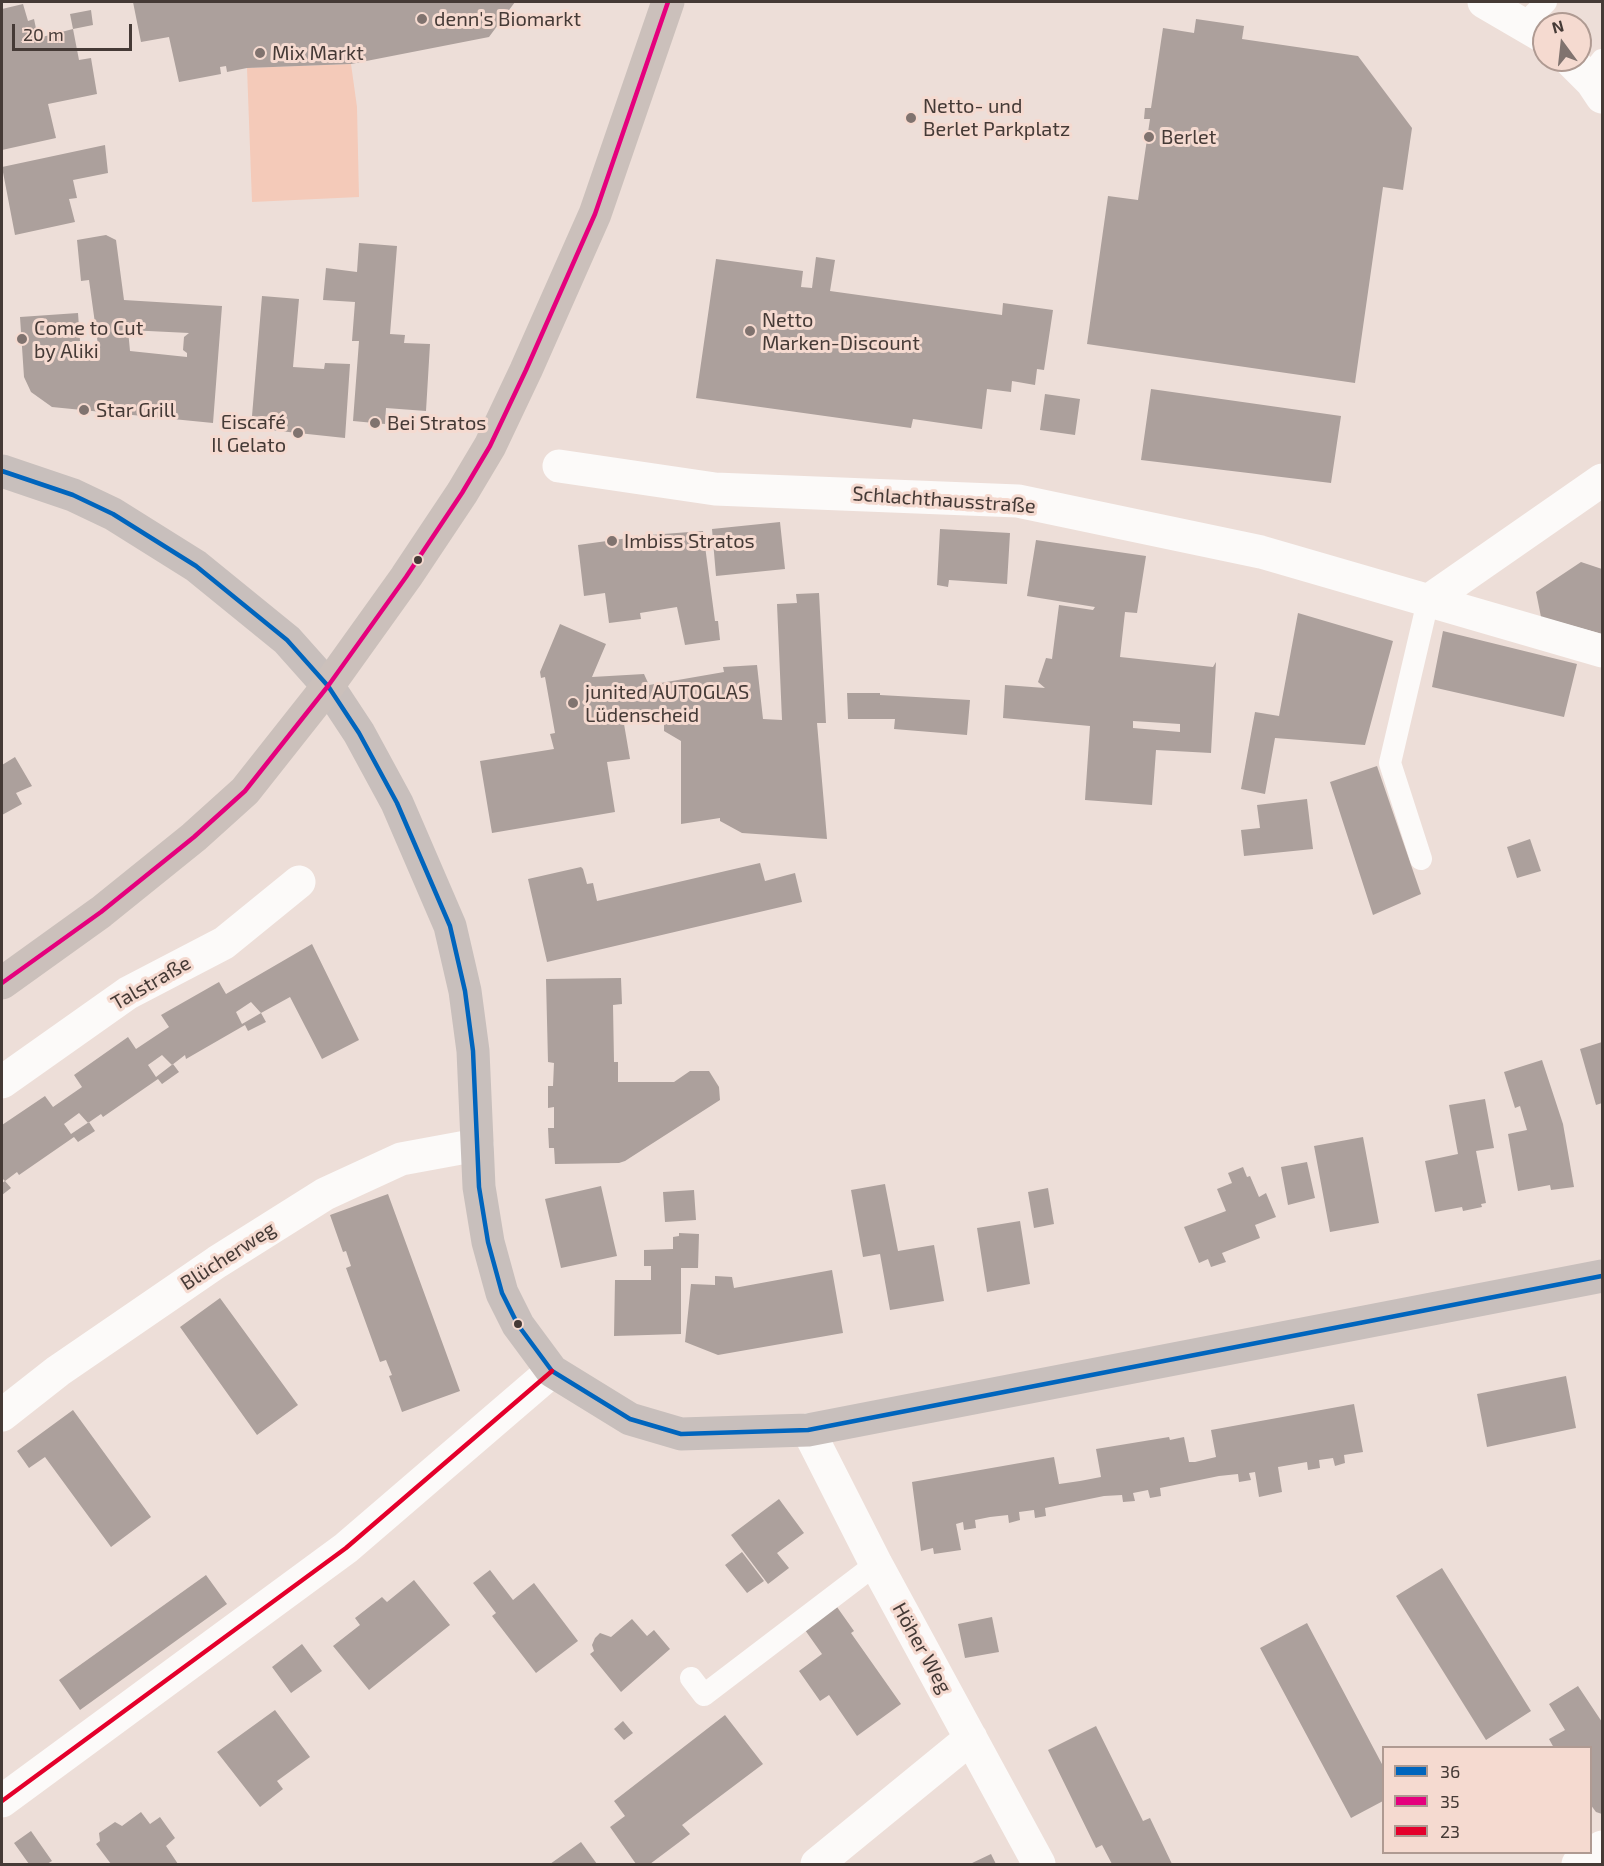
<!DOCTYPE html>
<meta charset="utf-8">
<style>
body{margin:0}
#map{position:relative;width:1604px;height:1866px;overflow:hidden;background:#edded8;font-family:"Exo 2",sans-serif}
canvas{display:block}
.frame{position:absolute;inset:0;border:3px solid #453a36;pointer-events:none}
.legend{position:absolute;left:1382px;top:1746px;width:210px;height:108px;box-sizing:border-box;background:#f5dad0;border:2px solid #af9a92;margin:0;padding:8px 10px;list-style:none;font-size:18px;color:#453a36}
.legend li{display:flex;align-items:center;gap:12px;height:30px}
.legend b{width:30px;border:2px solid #af9a92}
.north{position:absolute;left:1532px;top:12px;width:60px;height:60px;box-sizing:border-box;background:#f5dad0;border:2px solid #af9a92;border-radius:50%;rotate:345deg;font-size:16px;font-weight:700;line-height:24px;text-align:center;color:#453a36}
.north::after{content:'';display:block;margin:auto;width:21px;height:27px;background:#80736f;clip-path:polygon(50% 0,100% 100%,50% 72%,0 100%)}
.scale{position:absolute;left:12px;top:24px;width:120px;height:27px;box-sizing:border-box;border:3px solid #453a36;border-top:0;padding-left:8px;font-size:18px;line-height:21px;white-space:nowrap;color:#453a36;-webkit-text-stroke:4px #f5dad0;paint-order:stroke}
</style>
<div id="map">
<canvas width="1604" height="1866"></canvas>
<div class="frame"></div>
<ul class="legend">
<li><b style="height:8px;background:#0065bd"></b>36</li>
<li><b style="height:8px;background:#e5007d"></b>35</li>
<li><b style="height:8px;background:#e4002b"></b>23</li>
</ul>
<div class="north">N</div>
<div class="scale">20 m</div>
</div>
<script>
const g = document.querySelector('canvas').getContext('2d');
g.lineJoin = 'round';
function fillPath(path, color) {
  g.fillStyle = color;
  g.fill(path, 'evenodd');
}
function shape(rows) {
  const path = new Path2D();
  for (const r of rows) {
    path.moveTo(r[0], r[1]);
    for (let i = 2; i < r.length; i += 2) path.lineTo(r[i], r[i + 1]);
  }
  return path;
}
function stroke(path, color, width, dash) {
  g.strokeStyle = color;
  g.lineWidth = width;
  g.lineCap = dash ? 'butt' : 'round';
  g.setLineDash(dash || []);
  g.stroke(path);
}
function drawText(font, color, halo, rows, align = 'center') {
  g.font = font + ' "Exo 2",sans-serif';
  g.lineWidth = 6;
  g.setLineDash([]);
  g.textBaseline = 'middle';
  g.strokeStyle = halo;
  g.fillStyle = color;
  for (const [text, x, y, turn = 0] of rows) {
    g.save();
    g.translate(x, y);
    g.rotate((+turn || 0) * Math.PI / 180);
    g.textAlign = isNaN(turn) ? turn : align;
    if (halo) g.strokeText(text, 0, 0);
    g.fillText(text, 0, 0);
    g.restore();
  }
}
const green = shape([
 [351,64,357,107,359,197,252,202,247,68]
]);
const building = shape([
 [133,2,515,2,489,37,351,64,247,68,227,72,226,66,220,67,221,74,179,82,169,37,141,42],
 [23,4,28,21,34,19,38,38,73,29,79,60,91,58,97,94,48,104,56,138,2,150,2,9],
 [91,10,93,25,73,29,70,14],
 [1196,19,1244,26,1242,39,1358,56,1412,128,1403,190,1383,187,1355,383,1087,344,1108,196,1138,200,1150,119,1144,119,1145,108,1151,108,1163,28,1194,33],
 [105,145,108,173,73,180,77,198,69,199,75,222,15,235,2,167],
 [106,235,116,240,124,300,222,306,213,423,52,407,31,392,24,377,20,317,78,313,80,341,69,342,77,352,94,354,95,351,99,352,89,280,81,281,77,240],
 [128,330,189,333,184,337,183,350,187,353,187,357,130,351],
 [359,243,397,246,390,334,405,335,404,343,430,344,426,411,386,408,385,424,353,421,359,341,352,341,355,302,323,300,326,268,357,272],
 [816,257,835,260,830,291,1002,315,1003,303,1053,310,1044,370,1037,369,1035,385,1012,381,1011,392,987,389,982,429,913,419,911,428,696,398,716,259,803,271,801,287,812,288],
 [262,296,299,299,293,367,324,369,325,363,350,364,345,438,251,428],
 [1151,389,1341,416,1331,483,1141,460],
 [1045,394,1080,399,1075,435,1040,430],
 [780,522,785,569,716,576,712,529],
 [940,529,1010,533,1007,584,949,580,948,587,937,585],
 [703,531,715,621,718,621,720,640,685,645,677,607,640,613,641,619,609,623,605,593,584,596,578,545,650,535],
 [1036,540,1146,556,1137,613,1125,612,1120,657,1213,667,1216,662,1211,753,1156,750,1152,805,1085,800,1090,726,1003,718,1005,685,1045,688,1038,682,1046,658,1052,659,1059,605,1093,610,1095,607,1027,596],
 [1133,721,1180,724,1180,732,1133,728],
 [1581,562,1602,569,1602,634,1541,617,1536,592],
 [819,593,826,723,817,723,827,839,742,833,720,821,720,818,681,824,681,741,664,731,664,716,624,724,630,759,607,762,615,812,492,833,480,761,554,749,550,734,555,733,545,677,541,678,540,672,560,624,606,644,592,677,644,674,649,685,724,672,723,667,757,665,763,719,782,720,777,604,797,603,796,594],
 [1298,613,1393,641,1365,745,1275,738,1265,794,1241,789,1255,712,1279,716],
 [1443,631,1577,664,1564,717,1432,687],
 [847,693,880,693,880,695,970,700,967,735,894,729,895,719,848,719],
 [15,757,32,786,16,793,22,804,2,815,2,765],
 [1377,766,1421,894,1373,915,1330,782],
 [1307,799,1313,849,1244,856,1241,830,1260,828,1257,805],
 [1530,839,1541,871,1517,878,1507,847],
 [760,863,765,881,795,873,802,902,547,962,528,879,581,867,583,869,587,884,593,883,597,901],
 [312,944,359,1040,322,1059,290,997,261,1013,266,1022,248,1031,245,1025,186,1059,185,1055,172,1065,162,1055,148,1065,156,1077,173,1064,179,1072,162,1084,158,1079,103,1117,101,1114,88,1123,79,1113,64,1124,71,1134,89,1122,95,1131,78,1142,74,1137,19,1175,17,1172,5,1181,11,1188,2,1195,2,1183,5,1181,2,1178,2,1125,45,1096,53,1107,82,1087,74,1075,128,1037,136,1049,169,1027,161,1015,219,982,226,994],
 [251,1002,261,1013,242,1024,236,1012],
 [621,978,622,1004,613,1005,614,1062,618,1062,618,1082,674,1082,690,1071,709,1071,719,1087,720,1100,625,1161,619,1163,555,1164,554,1148,549,1148,548,1128,554,1128,554,1107,548,1108,548,1086,553,1086,554,1063,548,1062,546,979],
 [1602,1042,1602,1103,1596,1105,1580,1049],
 [1542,1060,1563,1124,1574,1187,1551,1190,1550,1185,1518,1191,1508,1134,1527,1130,1520,1106,1515,1108,1504,1072],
 [1485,1099,1494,1148,1476,1151,1486,1203,1481,1204,1482,1207,1463,1211,1462,1207,1435,1212,1425,1161,1458,1154,1449,1105],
 [1363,1137,1379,1223,1330,1232,1314,1146],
 [1307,1162,1315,1198,1288,1205,1281,1167],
 [1243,1167,1247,1177,1250,1176,1259,1197,1266,1193,1276,1217,1255,1225,1260,1238,1222,1253,1226,1262,1211,1267,1208,1259,1199,1263,1184,1227,1226,1211,1217,1189,1232,1183,1228,1173],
 [885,1184,898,1251,934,1245,944,1301,890,1310,880,1254,863,1257,851,1190],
 [601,1186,617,1256,561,1268,545,1199],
 [1048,1188,1054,1224,1034,1228,1028,1192],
 [694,1190,696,1220,665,1222,663,1192],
 [388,1194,460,1391,402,1412,389,1376,392,1375,386,1360,380,1362,346,1268,351,1266,346,1251,343,1252,330,1215],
 [1020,1221,1030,1284,987,1292,977,1228],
 [679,1233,699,1234,698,1268,681,1268,681,1334,614,1336,615,1280,651,1280,651,1266,644,1266,644,1250,673,1249,673,1237,679,1236],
 [832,1270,843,1333,718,1355,685,1342,691,1284,715,1285,715,1276,732,1277,734,1288],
 [220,1298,298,1405,257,1435,180,1327],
 [1566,1376,1576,1428,1487,1447,1477,1394],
 [1354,1404,1363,1452,1344,1455,1345,1463,1335,1466,1333,1458,1319,1460,1320,1468,1308,1470,1307,1462,1278,1467,1282,1492,1259,1497,1255,1472,1249,1473,1251,1480,1239,1482,1238,1474,1219,1476,1160,1488,1161,1496,1150,1498,1148,1490,1133,1493,1135,1501,1123,1502,1122,1495,1104,1496,1045,1508,1046,1516,1035,1518,1034,1510,1019,1512,1020,1520,1009,1523,1008,1515,990,1517,975,1520,976,1528,964,1530,963,1522,956,1524,961,1550,934,1554,933,1548,921,1551,912,1482,1054,1457,1059,1484,1080,1481,1101,1477,1096,1449,1169,1437,1170,1440,1184,1437,1189,1462,1195,1462,1216,1457,1211,1430],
 [73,1410,151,1517,111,1547,45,1457,29,1468,17,1451],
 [779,1499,804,1533,777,1553,789,1568,768,1584,731,1535],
 [742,1552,764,1581,747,1593,725,1565],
 [1442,1568,1531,1711,1486,1740,1396,1596],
 [490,1570,513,1600,534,1583,578,1641,536,1673,492,1616,496,1613,473,1583],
 [206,1575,227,1604,80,1710,59,1680],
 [414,1580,450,1625,369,1690,333,1646,360,1625,355,1618,382,1597,387,1602],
 [837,1607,854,1631,851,1633,901,1704,857,1736,829,1695,820,1701,799,1671,822,1654,805,1630],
 [992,1617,999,1652,965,1658,958,1624],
 [632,1619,647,1636,654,1630,670,1649,621,1692,590,1654,594,1651,592,1645,595,1638,600,1633,611,1637],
 [1307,1623,1383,1766,1383,1801,1351,1818,1260,1648],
 [302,1644,322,1671,291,1693,272,1667],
 [1578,1686,1602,1722,1602,1814,1596,1812,1590,1804,1590,1748,1554,1748,1549,1739,1565,1730,1549,1704],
 [275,1710,310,1757,277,1781,283,1789,260,1807,217,1752],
 [725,1715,763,1764,682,1825,690,1834,650,1864,636,1864,610,1827,625,1816,614,1801],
 [623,1721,633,1733,624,1740,614,1729],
 [1096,1726,1143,1821,1150,1818,1172,1864,1112,1864,1102,1845,1096,1848,1048,1750],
 [141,1812,150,1824,160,1817,175,1838,166,1846,178,1864,111,1864,96,1844,100,1841,99,1833,115,1822,122,1826],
 [31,1831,52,1861,47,1864,29,1864,14,1843],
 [581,1842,597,1864,550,1864],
 [991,1854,996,1864,970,1864]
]);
const lane = shape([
 [1524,24,1546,2],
 [1588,78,1602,60],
 [1421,859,1390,763,1428,601],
 [691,1678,704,1695,876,1564]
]);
const street = shape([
 [1484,2,1544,37],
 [1570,60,1592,82,1602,97],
 [559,466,715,489,1018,501,1261,552,1602,651],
 [1428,601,1602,480],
 [2,1082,128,993,224,943,299,882],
 [2,1415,58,1371,217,1262,325,1194,401,1159,477,1145],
 [808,1430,876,1564,1039,1864],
 [2,1801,346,1548,552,1371],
 [817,1864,971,1738],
 [1578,1864,1602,1847]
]);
const secondary = shape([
 [2,471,73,495,113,514,196,566,287,640,328,686,359,733,397,803,450,926,465,991,473,1051,479,1187,488,1242,502,1293,518,1325,552,1371,630,1419,681,1434,808,1430,1602,1276]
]);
const primary = shape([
 [2,983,101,912,194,837,245,791,328,686,406,577,462,493,490,446,526,370,595,214,668,2]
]);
const bus1 = shape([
 [2,471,73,495,113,514,196,566,287,640,328,686,359,733,397,803,450,926,465,991,473,1051,479,1187,488,1242,502,1293,518,1325,552,1371,630,1419,681,1434,808,1430,1602,1276]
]);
const bus2 = shape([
 [2,983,101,912,194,837,245,791,328,686,406,577,462,493,490,446,526,370,595,214,668,2]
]);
const bus3 = shape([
 [2,1801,346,1548,552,1371]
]);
const markers = [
 [422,19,6,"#80736f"],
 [260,53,6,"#80736f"],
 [911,118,6,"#80736f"],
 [1149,137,6,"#80736f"],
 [750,331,6,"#80736f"],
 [22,339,6,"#80736f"],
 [84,410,6,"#80736f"],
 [375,423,6,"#80736f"],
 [298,433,6,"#80736f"],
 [612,541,6,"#80736f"],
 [418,560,5,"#453a36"],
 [573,703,6,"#80736f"],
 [518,1324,5,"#453a36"]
];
const poiNames = [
 ["denn's Biomarkt",434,19],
 ["Mix Markt",272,53],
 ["Netto- und",923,106],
 ["Berlet Parkplatz",923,129],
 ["Berlet",1161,137],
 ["Netto",762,320],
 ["Marken-Discount",762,343],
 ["Come to Cut",34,328],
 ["by Aliki",34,351],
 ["Star Grill",96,410],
 ["Eiscafé",286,422,"right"],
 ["Il Gelato",286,445,"right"],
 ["Bei Stratos",387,423],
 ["Imbiss Stratos",624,541],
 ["junited AUTOGLAS",585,692],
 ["Lüdenscheid",585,715]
];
const streetNames = [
 ["Schlachthausstraße",944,500,4],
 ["Talstraße",151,983,-30],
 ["Blücherweg",228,1256,-33],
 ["Höher Weg",922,1648,61]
];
fillPath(green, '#f4cab9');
fillPath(building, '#aca09c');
stroke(lane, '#fcfaf9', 22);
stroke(street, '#fcfaf9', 33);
stroke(secondary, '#c8bfbc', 33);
stroke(primary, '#cbc0bb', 33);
stroke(bus1, '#0065bd', 4.5);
stroke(bus2, '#e5007d', 4.5);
stroke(bus3, '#e4002b', 4.5);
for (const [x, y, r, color] of markers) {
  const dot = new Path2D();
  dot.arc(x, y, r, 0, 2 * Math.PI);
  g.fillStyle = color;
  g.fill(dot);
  stroke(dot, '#f5dad0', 2);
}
drawText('20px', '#453a36', '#f5dad0', poiNames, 'left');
drawText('20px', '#453a36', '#f5dad0', streetNames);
</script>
